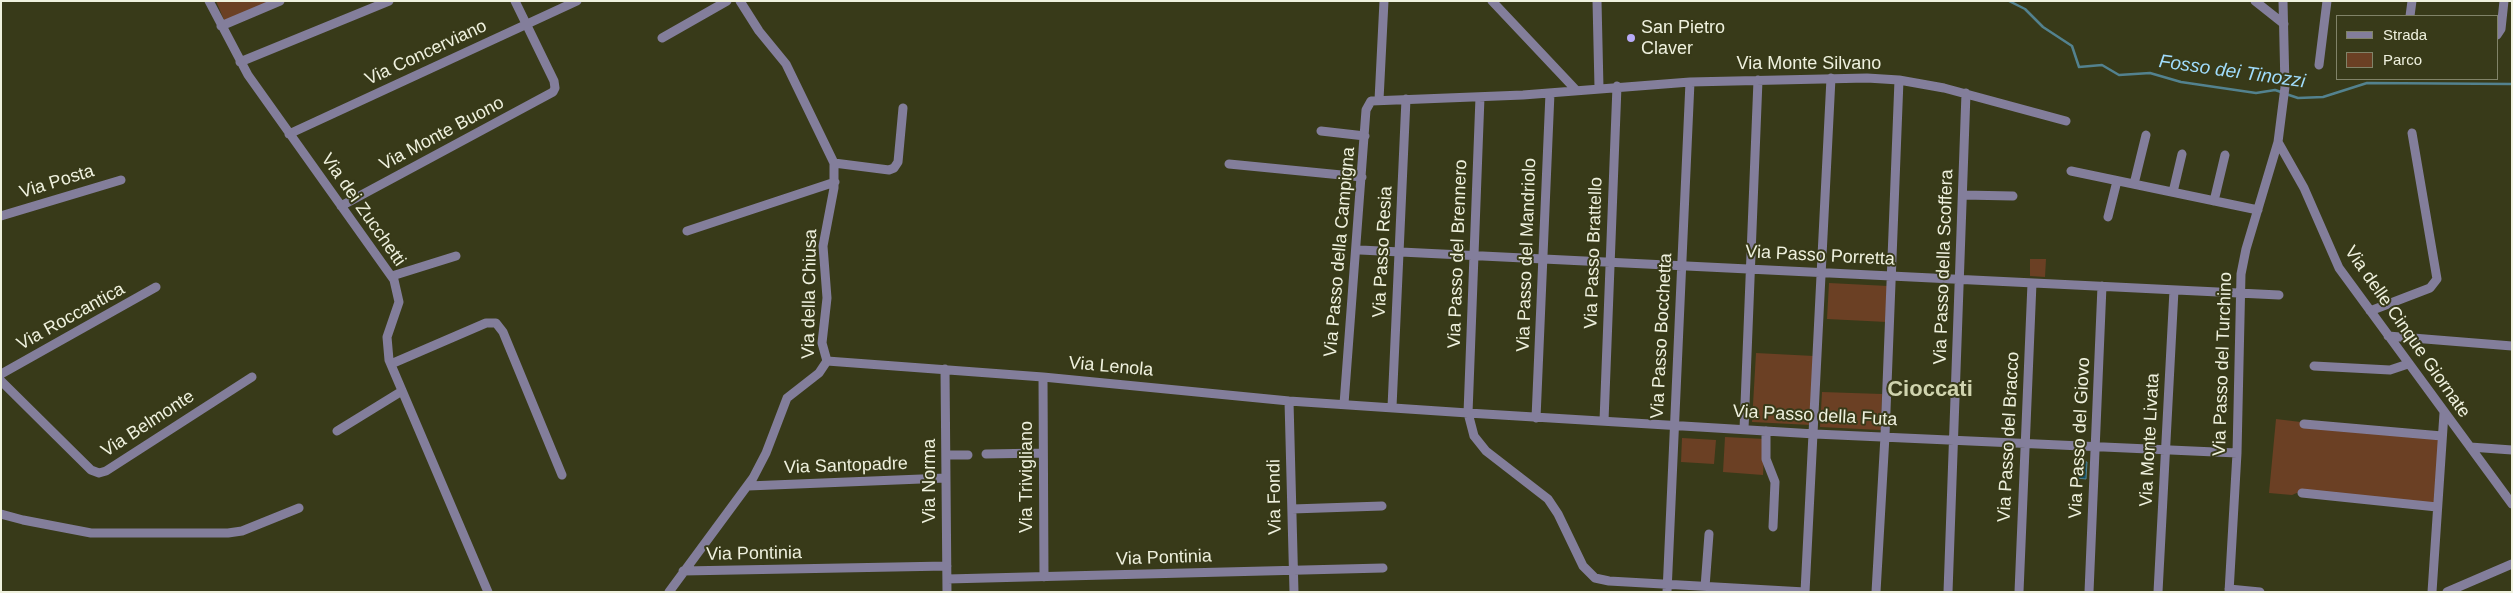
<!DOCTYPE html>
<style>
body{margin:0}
#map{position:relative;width:2513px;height:593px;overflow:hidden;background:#383a19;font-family:Arial,sans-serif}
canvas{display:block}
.frame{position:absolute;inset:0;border:2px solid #eff1de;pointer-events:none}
.legend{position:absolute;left:2336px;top:15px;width:162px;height:65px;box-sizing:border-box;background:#383a19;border:1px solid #818368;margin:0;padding:6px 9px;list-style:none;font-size:15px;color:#eff1de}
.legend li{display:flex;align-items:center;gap:10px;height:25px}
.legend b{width:25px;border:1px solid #818368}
</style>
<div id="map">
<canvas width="2513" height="593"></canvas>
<div class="frame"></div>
<ul class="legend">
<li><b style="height:6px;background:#837e9b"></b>Strada</li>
<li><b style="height:14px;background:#6b4024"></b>Parco</li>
</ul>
</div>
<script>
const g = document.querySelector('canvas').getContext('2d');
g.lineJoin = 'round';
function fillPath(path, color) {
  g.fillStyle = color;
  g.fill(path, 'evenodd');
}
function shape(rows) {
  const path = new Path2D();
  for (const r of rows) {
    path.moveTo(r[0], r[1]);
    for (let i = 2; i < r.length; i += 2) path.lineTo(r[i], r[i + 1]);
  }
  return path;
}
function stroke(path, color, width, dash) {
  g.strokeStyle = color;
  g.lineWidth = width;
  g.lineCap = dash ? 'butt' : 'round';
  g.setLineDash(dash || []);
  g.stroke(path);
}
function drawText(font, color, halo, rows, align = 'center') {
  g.font = font + ' Arial,sans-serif';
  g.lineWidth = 4;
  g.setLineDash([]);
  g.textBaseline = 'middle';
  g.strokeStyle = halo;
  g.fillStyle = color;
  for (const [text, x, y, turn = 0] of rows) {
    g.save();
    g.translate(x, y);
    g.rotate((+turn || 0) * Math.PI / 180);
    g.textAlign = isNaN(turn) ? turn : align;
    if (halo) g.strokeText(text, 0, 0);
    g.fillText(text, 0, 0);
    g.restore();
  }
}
const green = shape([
 [216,1,274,1,225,22],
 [2030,259,2046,259,2045,277,2030,276],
 [1829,283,1888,286,1887,322,1827,319],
 [1756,353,1814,356,1811,425,1752,422],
 [1822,392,1882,394,1881,430,1820,427],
 [2276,419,2440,439,2436,503,2299,492,2292,495,2269,493],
 [1725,437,1765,439,1763,475,1723,472],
 [1682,438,1716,440,1714,464,1681,462]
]);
const water = shape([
 [2077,461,2087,462,2086,479,2076,478,2077,461]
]);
const stream = shape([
 [2009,1,2025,9,2043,27,2072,46,2079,67,2102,65,2119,75,2150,73,2181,82,2256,93,2275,90,2281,92],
 [2286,94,2298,98,2323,97,2367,83,2512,84]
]);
const minor = shape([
 [209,1,248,75,394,280,399,302,387,337,389,360,488,592],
 [1492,1,1576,90],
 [1597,1,1599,88],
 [2255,1,2284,24],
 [2410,16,2412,1],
 [221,26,280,1],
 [2497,35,2501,29,2504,1],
 [662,38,727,1],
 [240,62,389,1],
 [2319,65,2327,1],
 [1480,97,1468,413,1474,436,1486,451,1548,499,1558,514,1583,566,1595,578,1609,581,1805,592],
 [1379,100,1384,1],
 [1321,131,1365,136],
 [289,134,577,1],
 [2278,142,2304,188,2339,268,2512,504],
 [834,163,889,170,894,168,898,162,903,108],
 [1229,164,1362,177],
 [2071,171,2258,210],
 [2134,184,2146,135],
 [2173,192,2182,154],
 [1963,195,2013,196],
 [2214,201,2225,155],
 [341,206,553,92,555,88,554,81,515,1],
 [1,216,121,180],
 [2108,217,2117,181],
 [687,231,835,182],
 [1360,250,2279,295],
 [392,276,456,256],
 [2370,311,2430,288,2437,279,2412,133],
 [2388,336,2512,346],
 [827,361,1043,377,1289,401,1468,413,1815,434,2237,453],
 [391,364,486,323,496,323,503,332,562,475],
 [2314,366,2390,370,2408,364],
 [945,369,947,592],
 [1,374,156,287],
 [1043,377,1044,577],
 [1,381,91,470,99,473,106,471,252,377],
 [1289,401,1294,592],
 [1344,404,1366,110,1371,101,1523,95,1690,82,1867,78,1899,80,1944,88,2066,121],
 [1392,407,1406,99],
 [1536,418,1550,93],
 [1604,421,1617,86],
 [2304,424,2442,436],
 [1744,429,1758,80],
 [337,431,402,391],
 [1766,431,1766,459,1775,482,1773,527],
 [2470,447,2512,450],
 [986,454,1043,453],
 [946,455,968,455],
 [748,486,946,478],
 [2302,493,2437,507],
 [1292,509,1382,506],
 [1,514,23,520,91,533,228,533,242,531,299,508],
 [683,571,947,566],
 [947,579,1383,568],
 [1705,587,1709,534],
 [2229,589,2260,592],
 [669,592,753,478,766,453,787,398,819,373,827,361,822,343,827,298,823,246,834,188,834,163,786,64,759,31,740,1],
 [1667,592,1690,82],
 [1805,592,1831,78],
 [1876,592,1885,436,1899,80],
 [1948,592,1966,93],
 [2019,592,2032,283],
 [2089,592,2102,286],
 [2158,592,2174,290],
 [2229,592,2237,453,2241,274,2246,249,2278,142,2285,87,2283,1],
 [2432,592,2444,413],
 [2447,592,2512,564]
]);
const markers = [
 [1631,38,5,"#b8abf7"]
];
const poiNames = [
 ["San Pietro",1641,28],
 ["Claver",1641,49]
];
const streetNames = [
 ["Via Concerviano",426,53,-25],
 ["Via Monte Silvano",1809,64],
 ["Via Monte Buono",442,134,-28],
 ["Via Posta",57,182,-17],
 ["Via dei Zucchetti",363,210,55],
 ["Via Passo della Campigna",1340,252,-85],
 ["Via Passo Resia",1383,252,-87],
 ["Via Passo Brattello",1594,253,-88],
 ["Via Passo del Brennero",1458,254,-88],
 ["Via Passo del Mandriolo",1527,255,-88],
 ["Via Passo Porretta",1820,256,3],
 ["Via Passo della Scoffera",1944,267,-88],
 ["Via della Chiusa",810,294,-89],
 ["Via Roccantica",71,317,-29],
 ["Via delle Cinque Giornate",2407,332,55],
 ["Via Passo Bocchetta",1662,336,-87],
 ["Via Passo del Turchino",2223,364,-88],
 ["Via Lenola",1111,367,5],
 ["Via Passo della Futa",1815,416,3],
 ["Via Belmonte",148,424,-33],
 ["Via Passo del Bracco",2009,437,-87],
 ["Via Passo del Giovo",2080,438,-87],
 ["Via Monte Livata",2150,440,-87],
 ["Via Santopadre",846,466,-2],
 ["Via Trivigliano",1027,477,-90],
 ["Via Norma",930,481,-90],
 ["Via Fondi",1275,497,-91],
 ["Via Pontinia",754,554,-1],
 ["Via Pontinia",1164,558,-2]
];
const waterNames = [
 ["Fosso dei Tinozzi",2232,72,8]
];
const districtNames = [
 ["Cioccati",1930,390]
];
fillPath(green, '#6b4024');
fillPath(water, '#10526d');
stroke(water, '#53828f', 1);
stroke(stream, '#53828f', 2.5);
stroke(minor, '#837e9b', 9);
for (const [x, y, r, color] of markers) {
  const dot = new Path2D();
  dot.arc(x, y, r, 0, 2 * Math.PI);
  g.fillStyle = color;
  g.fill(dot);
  stroke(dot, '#383a19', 2);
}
drawText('18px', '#eff1de', '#383a19', poiNames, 'left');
drawText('18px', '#eff1de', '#383a19', streetNames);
drawText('italic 19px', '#a0dcfc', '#383a19', waterNames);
drawText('bold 22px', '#d0d4ae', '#383a19', districtNames);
</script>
